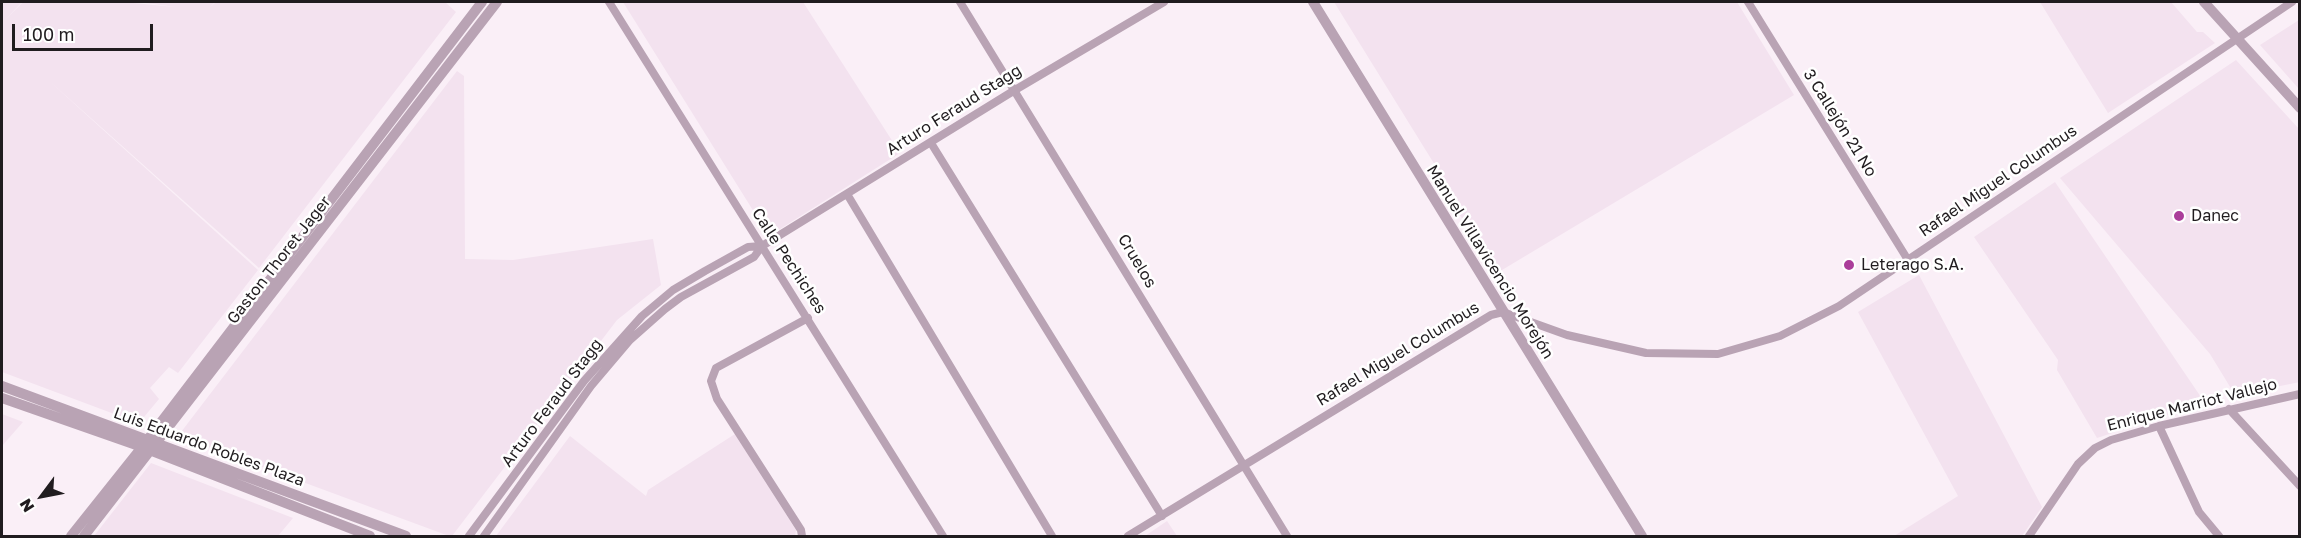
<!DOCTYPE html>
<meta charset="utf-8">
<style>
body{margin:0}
#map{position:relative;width:2301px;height:538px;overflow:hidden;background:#faeff7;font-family:"Golos Text",sans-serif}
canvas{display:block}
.frame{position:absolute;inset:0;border:3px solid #201c1f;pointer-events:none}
.north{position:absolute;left:12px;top:466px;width:60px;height:60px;-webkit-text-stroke:4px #fff;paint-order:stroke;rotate:238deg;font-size:16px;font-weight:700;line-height:24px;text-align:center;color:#201c1f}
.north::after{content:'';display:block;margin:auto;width:21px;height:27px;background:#201c1f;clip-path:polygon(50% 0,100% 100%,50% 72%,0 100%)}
.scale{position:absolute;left:12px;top:24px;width:141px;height:27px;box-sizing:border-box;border:3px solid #201c1f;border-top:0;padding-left:8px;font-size:18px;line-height:21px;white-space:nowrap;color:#201c1f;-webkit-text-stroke:4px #fff;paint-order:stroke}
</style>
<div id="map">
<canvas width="2301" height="538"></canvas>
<div class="frame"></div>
<div class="north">N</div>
<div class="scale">100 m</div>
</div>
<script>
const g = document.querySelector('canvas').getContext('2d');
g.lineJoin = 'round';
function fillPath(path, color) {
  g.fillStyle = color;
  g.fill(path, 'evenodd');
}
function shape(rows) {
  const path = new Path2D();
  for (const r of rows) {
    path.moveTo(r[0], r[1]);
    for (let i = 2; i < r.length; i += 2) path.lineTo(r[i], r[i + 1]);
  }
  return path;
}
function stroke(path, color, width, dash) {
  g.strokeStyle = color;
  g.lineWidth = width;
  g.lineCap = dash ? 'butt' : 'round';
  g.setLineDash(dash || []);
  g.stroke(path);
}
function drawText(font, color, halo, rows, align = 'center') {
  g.font = font + ' "Golos Text",sans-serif';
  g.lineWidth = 5;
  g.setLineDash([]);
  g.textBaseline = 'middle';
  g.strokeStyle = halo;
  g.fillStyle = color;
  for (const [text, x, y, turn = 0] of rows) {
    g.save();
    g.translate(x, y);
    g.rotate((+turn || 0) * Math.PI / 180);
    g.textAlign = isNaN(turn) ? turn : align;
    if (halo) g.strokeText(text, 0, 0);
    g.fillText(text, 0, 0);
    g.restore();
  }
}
const built = shape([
 [2,2,22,2,5,20,23,2,123,2,176,7,138,2,215,2,209,8,216,2,445,2,456,12,259,268,47,79,258,270,178,373,169,367,150,388,159,399,144,417,133,421,2,372],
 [623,2,803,2,900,153,769,236],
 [1334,2,1737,2,1794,95,1497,273,1433,173,1438,170],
 [2040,2,2171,2,2197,32,2203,32,2215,43,2108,113],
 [2299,20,2299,89,2260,45],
 [2236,60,2299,129,2300,382,2235,395,2210,354,2060,178],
 [457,71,464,76,465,259,513,260,653,239,661,285,617,320,452,536,449,536,178,436],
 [2055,182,2205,403,2097,438,2057,370,2058,360,1974,237],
 [1919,275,2042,507,2022,536,1894,536,1958,496,1858,312],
 [2,414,23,422,2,446],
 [735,434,796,530,795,536,496,536,570,436,646,496,648,490],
 [151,463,293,518,278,536,94,536],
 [1167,521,1177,536,1145,536]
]);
const minor = shape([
 [609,2,943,536],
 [960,2,1287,536],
 [1748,2,1908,260],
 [931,143,1162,516],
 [847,194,1052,536],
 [2229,409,2300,486],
 [2159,426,2199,512,2219,536],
 [469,536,584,381,642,316,673,290,705,271,748,247,762,246],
 [484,536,591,386,630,340,665,309,681,297,754,257,762,246,1015,90,1164,2],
 [802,536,801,530,717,399,711,381,716,368,808,318],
 [1128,536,1491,315,1503,312,1567,335,1646,353,1718,354,1780,336,1839,306,2292,2],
 [2029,536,2078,464,2095,448,2111,440,2159,426,2300,394]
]);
const tertiary = shape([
 [1313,2,1642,536],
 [2204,2,2300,108],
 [2,386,406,536],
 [2,398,142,447,370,536],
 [71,536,142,447,482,2],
 [84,536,497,2]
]);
const markers = [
 [2179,216,6,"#ab3d9a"],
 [1849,265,6,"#ab3d9a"]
];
const streetNames = [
 ["Arturo Feraud Stagg",954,110,-32],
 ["3 Callejón 21 No",1840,123,58],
 ["Rafael Miguel Columbus",1998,181,-34],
 ["Gaston Thoret Jager",279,260,-52],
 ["Calle Pechiches",789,261,57],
 ["Cruelos",1137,261,59],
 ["Manuel Villavicencio Morejón",1490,262,58],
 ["Rafael Miguel Columbus",1398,354,-31],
 ["Arturo Feraud Stagg",552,403,-53],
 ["Enrique Marriot Vallejo",2192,405,-14],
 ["Luis Eduardo Robles Plaza",209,447,20]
];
const poiNames = [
 ["Danec",2191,216],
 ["Leterago S.A.",1861,265]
];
fillPath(built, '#f3e2ef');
stroke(minor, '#b9a3b4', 8);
stroke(tertiary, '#b9a3b4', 10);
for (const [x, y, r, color] of markers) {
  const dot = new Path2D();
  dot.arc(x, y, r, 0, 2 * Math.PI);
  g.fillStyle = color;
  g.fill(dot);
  stroke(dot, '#fff', 2);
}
drawText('16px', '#201c1f', '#fff', streetNames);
drawText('16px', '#201c1f', '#fff', poiNames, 'left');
</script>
